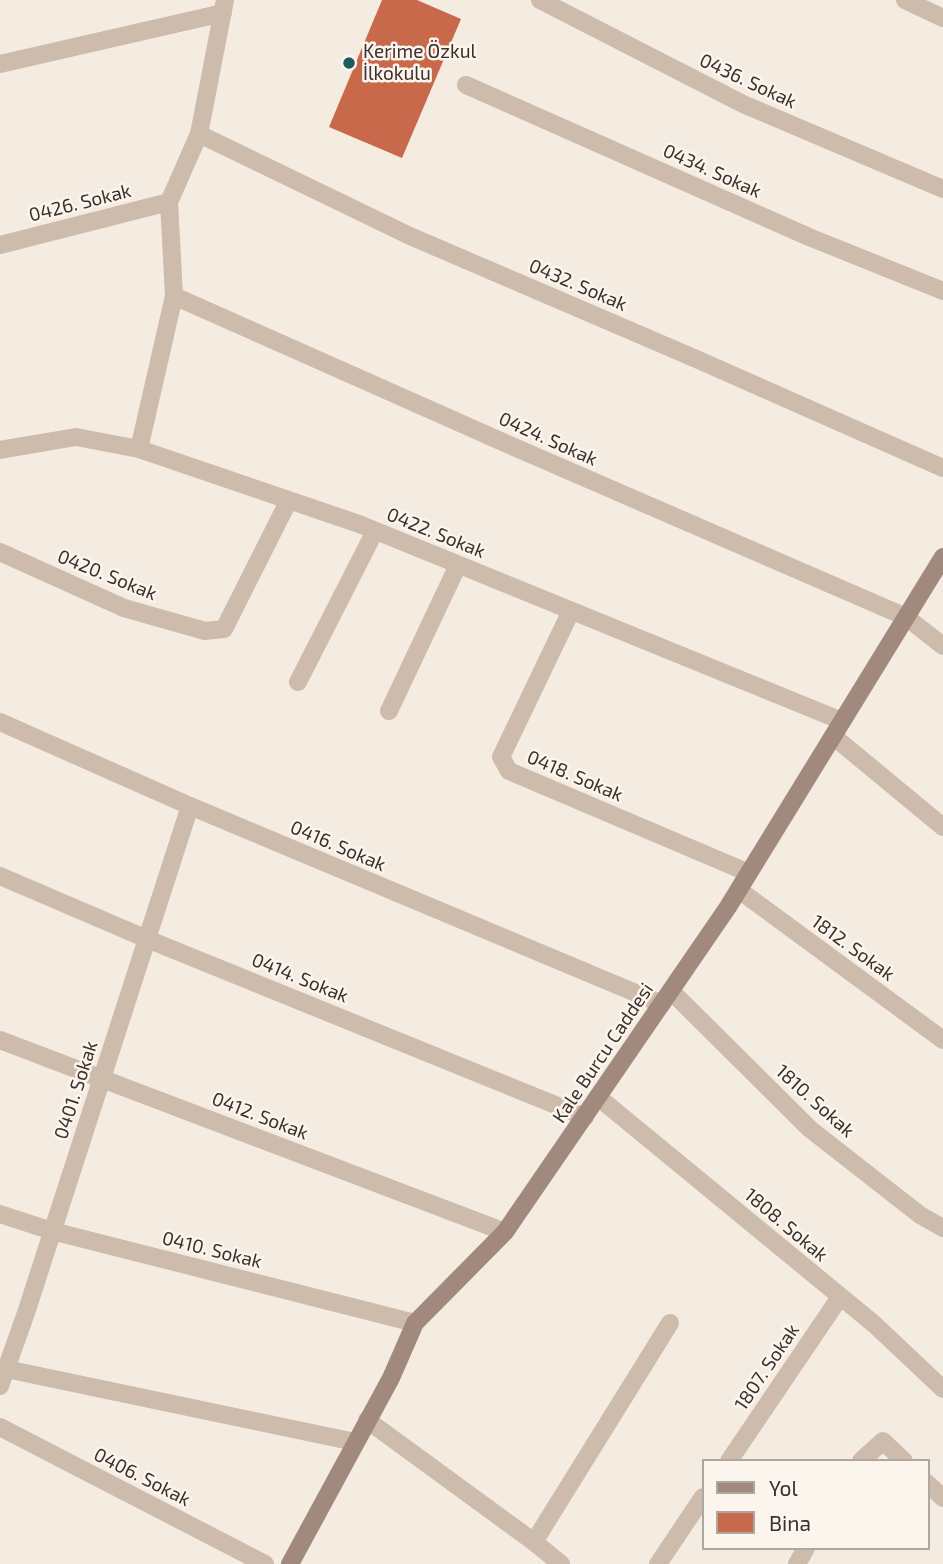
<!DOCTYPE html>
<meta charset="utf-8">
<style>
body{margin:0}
#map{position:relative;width:943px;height:1564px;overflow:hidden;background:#f4ebe1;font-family:"Exo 2",sans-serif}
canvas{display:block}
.legend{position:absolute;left:702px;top:1459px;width:228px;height:91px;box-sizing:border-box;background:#fbf5ee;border:2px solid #aea6a0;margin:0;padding:9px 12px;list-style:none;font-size:21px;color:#3b302b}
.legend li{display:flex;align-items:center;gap:14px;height:35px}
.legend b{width:35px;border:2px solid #aea6a0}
</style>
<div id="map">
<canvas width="943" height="1564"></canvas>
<ul class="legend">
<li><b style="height:9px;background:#a18a7d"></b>Yol</li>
<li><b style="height:19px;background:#c8694b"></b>Bina</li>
</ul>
</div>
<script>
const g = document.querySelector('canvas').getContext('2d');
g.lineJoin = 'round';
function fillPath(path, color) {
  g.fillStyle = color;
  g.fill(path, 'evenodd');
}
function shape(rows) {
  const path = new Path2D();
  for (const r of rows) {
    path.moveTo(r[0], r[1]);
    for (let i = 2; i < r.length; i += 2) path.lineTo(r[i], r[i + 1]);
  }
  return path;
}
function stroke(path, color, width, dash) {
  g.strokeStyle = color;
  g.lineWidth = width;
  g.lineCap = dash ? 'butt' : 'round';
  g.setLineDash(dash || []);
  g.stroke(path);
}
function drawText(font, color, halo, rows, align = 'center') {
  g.font = font + ' "Exo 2",sans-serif';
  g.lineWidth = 5;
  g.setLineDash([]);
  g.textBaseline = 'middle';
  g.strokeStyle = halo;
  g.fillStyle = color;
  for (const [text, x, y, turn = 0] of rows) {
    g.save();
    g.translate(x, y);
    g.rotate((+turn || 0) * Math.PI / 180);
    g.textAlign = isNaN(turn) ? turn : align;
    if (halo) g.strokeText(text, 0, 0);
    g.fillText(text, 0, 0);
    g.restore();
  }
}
const building = shape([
 [382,0,417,0,461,19,402,158,329,127]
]);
const street = shape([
 [540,0,743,104,943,189],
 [905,0,943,18],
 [0,64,223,13],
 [466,85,809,237,943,291],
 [199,134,410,236,694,358,943,468],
 [0,245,169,202],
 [174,296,514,447,906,617,943,646],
 [139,449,174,296,169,202,199,134,225,0],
 [0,450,76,437,139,449,359,524,842,721],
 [0,552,124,608,205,631,224,629,289,500],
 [571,611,501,757,509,771,749,873],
 [298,682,375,531],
 [389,711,458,565],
 [0,722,190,806,662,1004],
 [833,736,943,827],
 [0,876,147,939,585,1117],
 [739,890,943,1040],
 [671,991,810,1129,920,1215,943,1228],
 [0,1040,505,1232],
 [598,1097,874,1324,943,1389],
 [0,1214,52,1231,415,1323],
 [6,1369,355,1442],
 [0,1386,26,1313,190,806],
 [367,1420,534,1542,561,1564],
 [0,1427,265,1564],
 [729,1461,840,1297],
 [861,1461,883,1441,904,1461],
 [927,1483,943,1498],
 [534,1542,670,1323],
 [658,1564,703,1497],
 [797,1564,806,1548]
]);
const secondary = shape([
 [290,1564,391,1378,415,1323,505,1232,728,907,943,557]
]);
const markers = [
 [349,63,7,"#1f5a5e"]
];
const poiNames = [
 ["Kerime Özkul",363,52],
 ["İlkokulu",363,74]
];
const streetNames = [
 ["0436. Sokak",748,81,25],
 ["0434. Sokak",712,171,24],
 ["0426. Sokak",80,203,-14],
 ["0432. Sokak",578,285,23],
 ["0424. Sokak",548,439,24],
 ["0422. Sokak",436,533,22],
 ["0420. Sokak",107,575,22],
 ["0418. Sokak",575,776,23],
 ["0416. Sokak",338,846,23],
 ["1812. Sokak",853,948,36],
 ["0414. Sokak",300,978,22],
 ["Kale Burcu Caddesi",603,1053,-56],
 ["0401. Sokak",76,1090,-72],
 ["1810. Sokak",815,1101,42],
 ["0412. Sokak",260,1116,21],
 ["1808. Sokak",786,1225,40],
 ["0410. Sokak",212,1250,14],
 ["1807. Sokak",767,1367,-56],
 ["0406. Sokak",142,1477,27]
];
fillPath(building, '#c8694b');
stroke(street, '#cdbbac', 18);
stroke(secondary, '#a18a7d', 18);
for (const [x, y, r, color] of markers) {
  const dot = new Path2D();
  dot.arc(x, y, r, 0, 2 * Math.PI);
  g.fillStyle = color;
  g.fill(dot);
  stroke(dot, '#fbf5ee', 2.5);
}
drawText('19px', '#3b302b', '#fbf5ee', poiNames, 'left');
drawText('19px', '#3b302b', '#fbf5ee', streetNames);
</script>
